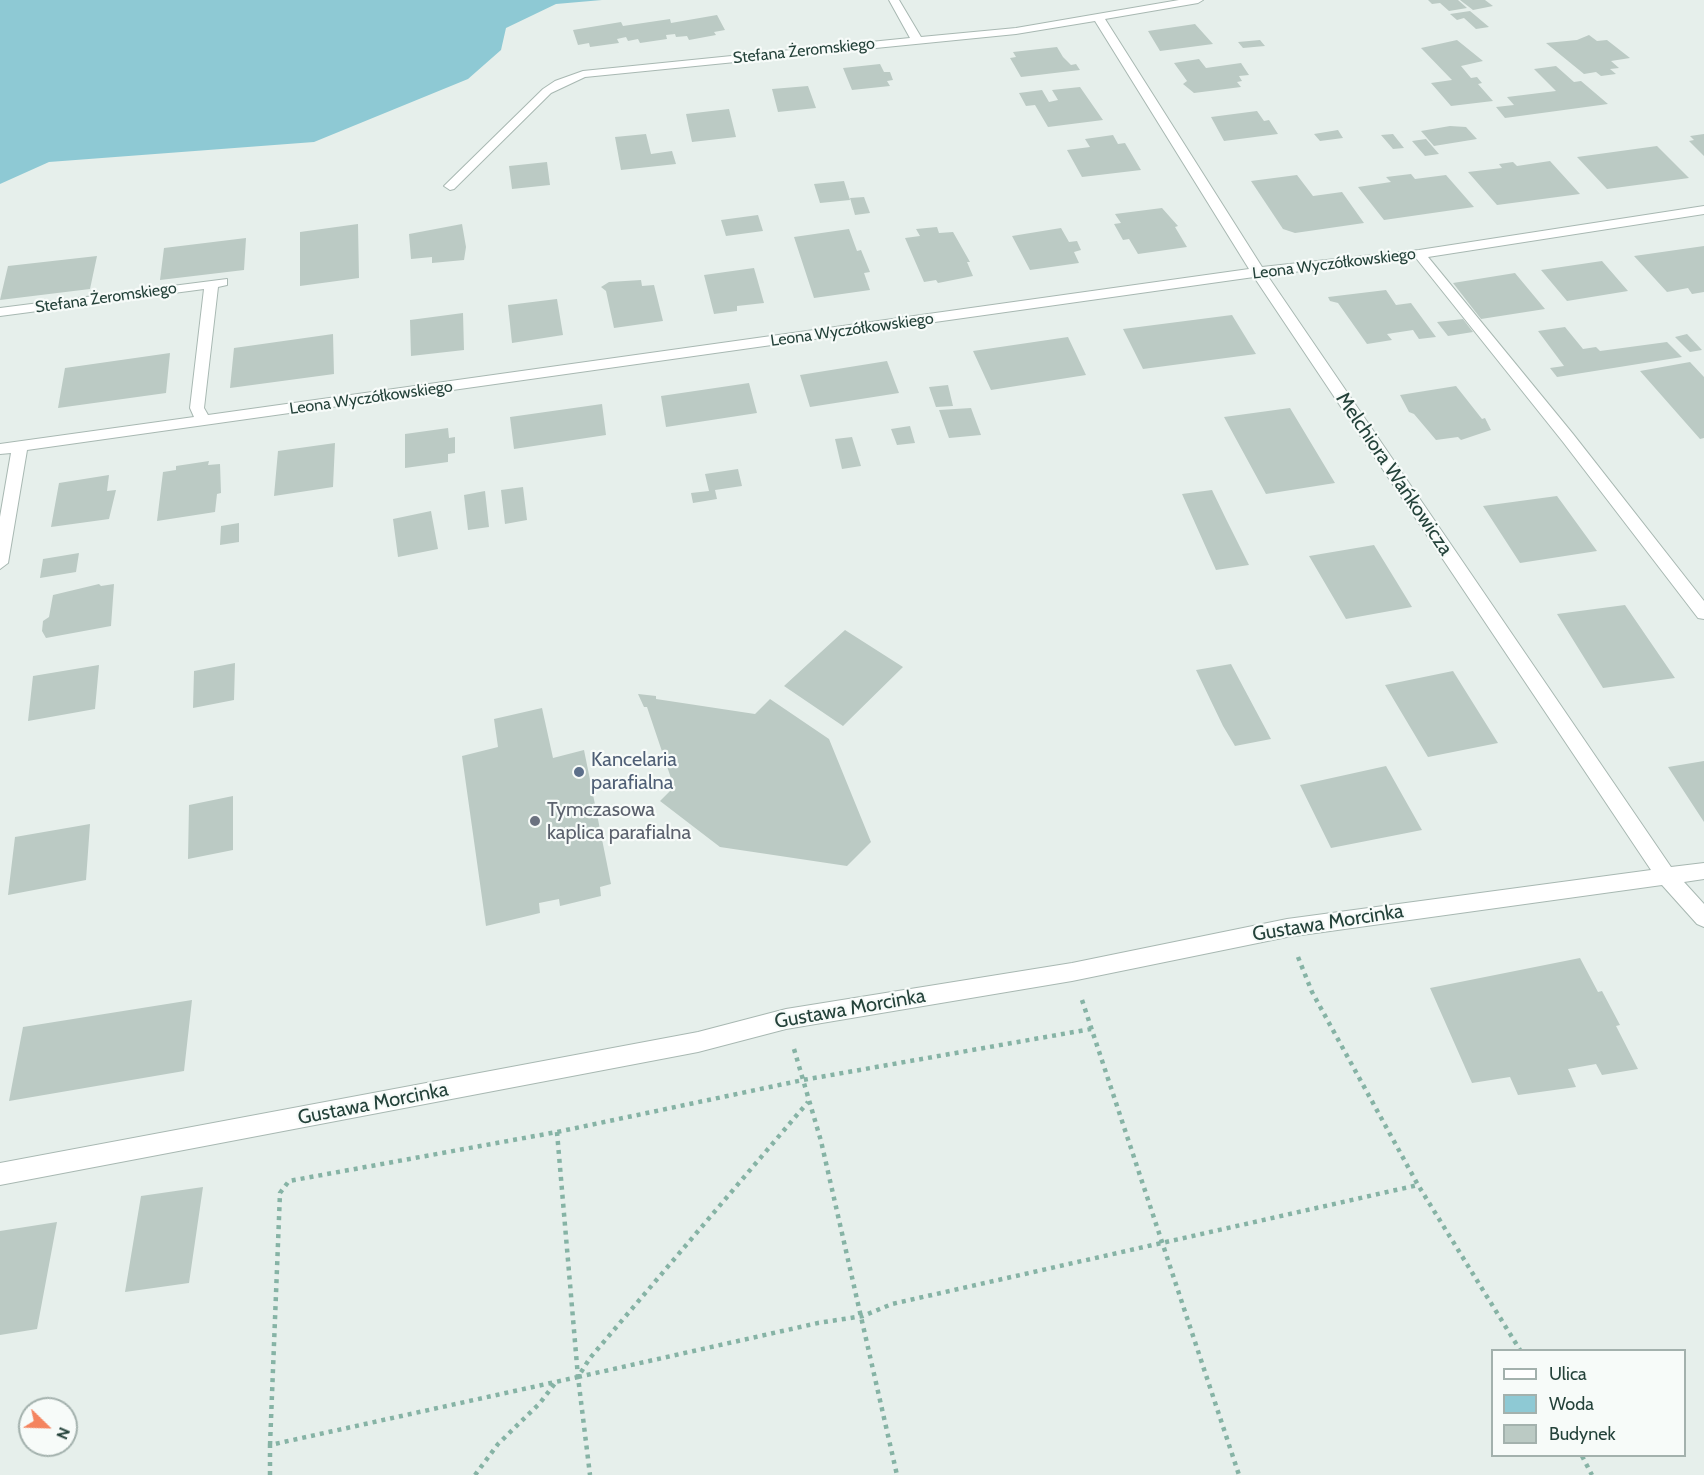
<!DOCTYPE html>
<meta charset="utf-8">
<style>
body{margin:0}
#map{position:relative;width:1704px;height:1475px;overflow:hidden;background:#e6efeb;font-family:Cabin,sans-serif}
canvas{display:block}
.legend{position:absolute;left:1491px;top:1349px;width:195px;height:108px;box-sizing:border-box;background:#f7fbf9;border:2px solid #a3b1ad;margin:0;padding:8px 10px;list-style:none;font-size:18px;color:#24423a}
.legend li{display:flex;align-items:center;gap:12px;height:30px}
.legend b{width:30px;border:2px solid #a3b1ad}
.north{position:absolute;left:18px;top:1397px;width:60px;height:60px;box-sizing:border-box;background:#f7fbf9;border:2px solid #a3b1ad;border-radius:50%;rotate:113deg;font-size:16px;font-weight:700;line-height:24px;text-align:center;color:#24423a}
.north::after{content:'';display:block;margin:auto;width:21px;height:27px;background:#f4845f;clip-path:polygon(50% 0,100% 100%,50% 72%,0 100%)}
</style>
<div id="map">
<canvas width="1704" height="1475"></canvas>
<ul class="legend">
<li><b style="height:8px;background:#fff"></b>Ulica</li>
<li><b style="height:16px;background:#8ec9d4"></b>Woda</li>
<li><b style="height:16px;background:#bbcac4"></b>Budynek</li>
</ul>
<div class="north">N</div>
</div>
<script>
const g = document.querySelector('canvas').getContext('2d');
g.lineJoin = 'round';
function fillPath(path, color) {
  g.fillStyle = color;
  g.fill(path, 'evenodd');
}
function shape(rows) {
  const path = new Path2D();
  for (const r of rows) {
    path.moveTo(r[0], r[1]);
    for (let i = 2; i < r.length; i += 2) path.lineTo(r[i], r[i + 1]);
  }
  return path;
}
function stroke(path, color, width, dash) {
  g.strokeStyle = color;
  g.lineWidth = width;
  g.lineCap = dash ? 'butt' : 'round';
  g.setLineDash(dash || []);
  g.stroke(path);
}
function drawText(font, color, halo, rows, align = 'center') {
  g.font = font + ' Cabin,sans-serif';
  g.lineWidth = 4.5;
  g.setLineDash([]);
  g.textBaseline = 'middle';
  g.strokeStyle = halo;
  g.fillStyle = color;
  for (const [text, x, y, turn = 0] of rows) {
    g.save();
    g.translate(x, y);
    g.rotate((+turn || 0) * Math.PI / 180);
    g.textAlign = isNaN(turn) ? turn : align;
    if (halo) g.strokeText(text, 0, 0);
    g.fillText(text, 0, 0);
    g.restore();
  }
}
const water = shape([
 [0,0,602,0,556,4,506,28,501,50,468,79,314,142,49,162,0,184]
]);
const building = shape([
 [1428,0,1458,0,1467,8,1449,11,1440,3,1432,4],
 [1460,0,1485,0,1493,6,1473,10],
 [1470,11,1489,27,1476,29,1464,18,1457,20,1450,14],
 [717,15,725,30,714,32,716,35,689,40,687,36,676,37,675,34,666,35,667,39,640,43,638,39,628,41,626,37,617,39,619,43,590,47,589,43,578,45,573,30,621,22,623,26,670,19,671,23],
 [1195,24,1213,44,1160,51,1148,31],
 [1589,35,1597,41,1607,40,1630,58,1611,61,1619,68,1610,69,1616,74,1601,76,1596,72,1584,74,1546,43,1577,40],
 [1260,40,1265,46,1243,48,1238,42],
 [1457,40,1483,61,1461,66,1471,78,1477,77,1482,83,1478,84,1493,101,1451,106,1431,83,1452,80,1421,48],
 [1057,47,1063,57,1071,65,1076,64,1080,70,1021,77,1010,58,1016,57,1013,52],
 [1199,59,1206,68,1241,63,1249,75,1239,76,1242,81,1237,82,1241,87,1194,93,1183,84,1187,81,1174,63],
 [880,64,884,72,890,72,893,80,887,81,890,86,852,90,843,68],
 [1556,66,1574,82,1581,81,1608,104,1505,118,1496,107,1514,105,1507,97,1556,91,1534,69],
 [808,86,816,108,778,112,772,89],
 [1080,87,1103,120,1048,127,1035,105,1026,106,1019,93,1042,90,1049,102,1058,100,1052,90],
 [729,109,736,137,692,142,686,114],
 [1257,111,1264,121,1269,120,1278,134,1224,141,1211,117],
 [1450,126,1466,127,1477,139,1434,146,1421,131],
 [1338,130,1343,138,1320,141,1314,134],
 [646,134,651,154,672,151,676,164,621,170,615,137],
 [1393,134,1404,148,1393,149,1381,135],
 [1704,134,1704,156,1689,141,1694,140,1690,136],
 [1113,135,1118,144,1125,143,1141,170,1082,177,1067,150,1090,147,1085,139],
 [1426,139,1439,154,1425,156,1412,141],
 [1657,146,1689,178,1607,189,1577,157],
 [1550,161,1580,194,1497,205,1468,172,1502,168,1499,164,1513,162,1517,166],
 [547,162,550,185,512,189,509,166],
 [1411,174,1415,179,1446,175,1474,207,1384,220,1358,187,1391,182,1386,177],
 [1297,175,1313,196,1342,192,1364,223,1295,233,1283,229,1251,181],
 [844,181,850,200,820,203,814,184],
 [864,197,870,213,855,215,850,198],
 [1162,208,1178,226,1175,227,1187,247,1138,254,1129,239,1123,240,1114,224,1121,223,1115,214],
 [758,215,763,231,726,236,721,220],
 [358,224,359,278,300,286,300,232],
 [462,224,466,247,464,260,432,263,432,257,411,259,409,234],
 [937,227,939,233,953,232,970,262,967,262,973,276,938,283,936,280,924,282,905,238,920,236,916,229],
 [1061,228,1069,242,1077,241,1081,250,1074,252,1079,263,1030,270,1012,236],
 [849,229,857,251,861,250,870,272,864,273,870,290,814,298,794,237],
 [246,238,244,270,160,280,164,248],
 [1704,246,1704,292,1692,294,1688,288,1667,292,1634,256],
 [97,256,90,289,0,300,8,266],
 [1602,261,1628,291,1567,301,1541,270],
 [754,268,764,303,737,306,737,311,714,314,704,275],
 [1515,273,1545,309,1481,319,1453,283],
 [641,280,642,286,654,285,663,321,614,328,606,291,601,287,609,282],
 [1386,290,1396,305,1411,303,1436,337,1419,339,1413,330,1387,334,1392,340,1367,344,1338,303,1330,301,1328,297],
 [557,299,563,335,512,343,508,305],
 [463,313,464,350,411,356,410,320],
 [1232,315,1256,354,1143,369,1123,329],
 [1463,319,1473,332,1448,336,1437,322],
 [1565,327,1583,349,1596,347,1600,351,1667,342,1682,357,1557,377,1550,368,1564,366,1538,331],
 [333,334,334,374,230,388,234,348],
 [1687,334,1702,350,1690,352,1675,337],
 [1068,337,1086,375,991,390,973,351],
 [170,353,166,393,58,408,65,368],
 [887,361,899,393,810,407,800,375],
 [1690,362,1704,377,1704,438,1700,439,1640,371],
 [749,383,757,413,666,427,661,396],
 [948,385,953,406,936,407,929,387],
 [1456,386,1482,419,1485,418,1491,430,1461,440,1458,437,1436,440,1414,414,1409,412,1400,395],
 [602,404,606,435,514,449,510,417],
 [971,408,981,435,949,438,939,410],
 [1290,408,1335,483,1266,494,1224,417],
 [910,426,915,443,897,445,891,429],
 [448,428,449,438,455,437,455,453,448,454,448,462,405,468,405,434],
 [852,437,861,466,842,469,835,439],
 [335,443,333,487,274,496,278,451],
 [209,461,208,465,220,464,221,493,217,494,215,512,157,521,163,472,176,470,176,466],
 [738,469,742,486,715,490,717,499,693,503,691,493,709,491,705,474],
 [109,475,107,491,116,490,109,519,51,527,59,483],
 [523,487,527,520,505,524,501,490],
 [1212,490,1226,519,1249,565,1216,570,1182,494],
 [485,491,489,527,468,530,464,495],
 [1557,496,1597,551,1520,563,1483,506],
 [431,511,438,549,398,557,393,519],
 [239,523,239,542,220,545,221,526],
 [1374,545,1412,607,1346,619,1309,556],
 [79,553,76,572,40,578,43,559],
 [99,584,101,586,114,584,111,626,46,638,42,631,43,621,49,617,53,595],
 [1625,605,1675,678,1603,688,1557,614],
 [845,630,903,667,843,726,784,686],
 [235,663,234,700,193,708,194,671],
 [1231,664,1240,681,1271,739,1235,746,1223,726,1196,670],
 [99,665,95,709,28,721,33,676],
 [1453,671,1498,743,1428,757,1385,685],
 [638,694,656,696,656,699,755,714,770,699,829,739,871,842,847,866,720,847,660,801,674,787,647,707,644,707],
 [542,708,553,758,584,750,611,884,600,887,601,896,560,906,559,899,539,903,540,913,486,926,462,756,498,747,494,719],
 [1704,761,1704,822,1668,767],
 [1386,766,1422,830,1331,848,1300,785],
 [233,796,233,850,188,859,189,805],
 [90,824,86,880,8,895,15,837],
 [1580,958,1598,992,1602,991,1620,1025,1616,1026,1638,1069,1602,1075,1596,1064,1568,1069,1576,1087,1518,1095,1510,1077,1472,1083,1430,988],
 [192,1000,184,1071,9,1101,23,1027],
 [203,1187,189,1283,125,1292,141,1196],
 [57,1222,37,1329,0,1335,0,1231]
]);
const path = shape([
 [1298,957,1312,992,1418,1185,1520,1350],
 [1082,1000,1239,1475],
 [794,1049,821,1141,897,1475],
 [557,1132,578,1377,590,1475],
 [578,1377,818,1323,863,1316,892,1304,1418,1185],
 [270,1445,280,1193,289,1181,557,1132,803,1080,1091,1029],
 [1582,1456,1592,1475],
 [270,1475,270,1445,578,1377,590,1358,808,1102],
 [475,1475,498,1444,540,1403,556,1382]
]);
const minor = shape([
 [889,0,899,0,921,37,1016,28,1179,0,1203,0,1198,3,1105,19,1262,267,1419,250,1704,206,1704,214,1428,257,1573,434,1704,601,1704,619,1698,618,1563,442,1416,258,1267,275,1671,867,1704,863,1704,879,1684,882,1704,904,1704,927,1697,924,1662,885,1287,937,1072,981,786,1029,698,1052,0,1185,0,1163,698,1032,786,1009,1072,963,1287,919,1651,870,1254,277,27,450,8,563,0,569,0,517,11,453,0,454,0,444,194,417,190,408,204,289,0,316,0,308,227,279,227,285,218,287,204,408,208,415,1249,269,1095,21,1016,34,585,77,551,93,454,189,450,190,444,186,543,89,555,81,583,71,910,38,889,0]
]);
const markers = [
 [579,772,6,"#5c6f8a"],
 [535,821,6,"#6b7280"]
];
const farStreetnames = [
 ["Stefana Żeromskiego",804,51,-6],
 ["Leona Wyczółkowskiego",1334,264,-7],
 ["Stefana Żeromskiego",106,298,-8],
 ["Leona Wyczółkowskiego",852,330,-8],
 ["Leona Wyczółkowskiego",371,398,-8]
];
const streetNames = [
 ["Melchiora Wańkowicza",1394,474,56],
 ["Gustawa Morcinka",1328,923,-9],
 ["Gustawa Morcinka",850,1009,-10],
 ["Gustawa Morcinka",373,1104,-11]
];
const serviceNames = [
 ["Kancelaria",591,760],
 ["parafialna",591,783]
];
const worshipNames = [
 ["Tymczasowa",547,810],
 ["kaplica parafialna",547,833]
];
fillPath(water, '#8ec9d4');
fillPath(building, '#bbcac4');
stroke(minor, '#a8b8b2', 2);
stroke(path, '#86b3a5', 4.5, [4, 5]);
fillPath(minor, '#fff');
for (const [x, y, r, color] of markers) {
  const dot = new Path2D();
  dot.arc(x, y, r, 0, 2 * Math.PI);
  g.fillStyle = color;
  g.fill(dot);
  stroke(dot, '#f7fbf9', 2);
}
drawText('16px', '#24423a', '#f7fbf9', farStreetnames);
drawText('20px', '#24423a', '#f7fbf9', streetNames);
drawText('20px', '#4e5e75', '#f7fbf9', serviceNames, 'left');
drawText('20px', '#5b616d', '#f7fbf9', worshipNames, 'left');
</script>
